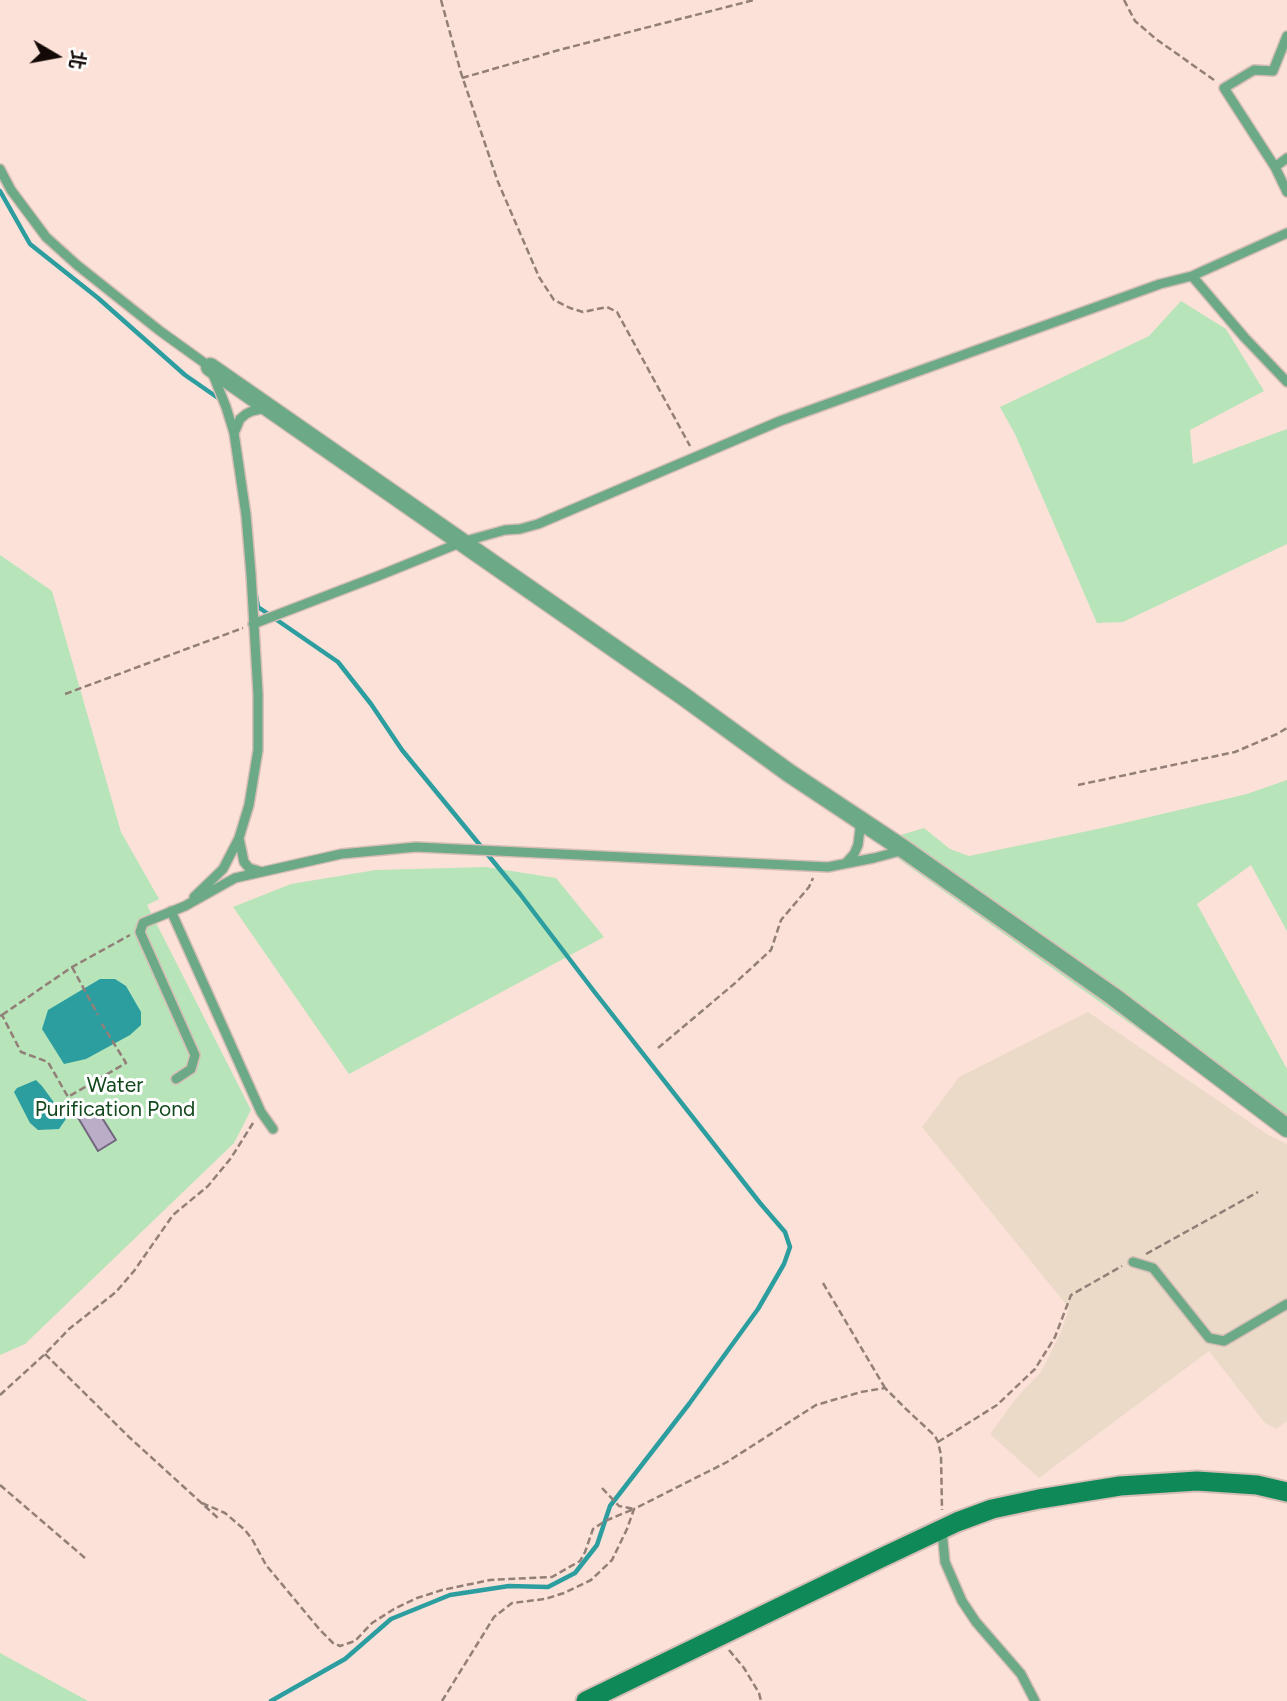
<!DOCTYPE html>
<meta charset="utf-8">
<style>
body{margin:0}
#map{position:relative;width:1287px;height:1701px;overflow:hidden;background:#fbe1d7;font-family:Figtree,"Noto Sans TC",sans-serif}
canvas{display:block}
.north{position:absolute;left:21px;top:21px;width:70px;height:70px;-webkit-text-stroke:5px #fff;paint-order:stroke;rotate:100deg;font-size:19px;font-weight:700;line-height:28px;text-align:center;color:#130906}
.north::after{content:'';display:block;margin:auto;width:24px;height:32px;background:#130906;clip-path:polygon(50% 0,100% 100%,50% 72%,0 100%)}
</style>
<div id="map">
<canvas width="1287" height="1701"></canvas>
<div class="north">北</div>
</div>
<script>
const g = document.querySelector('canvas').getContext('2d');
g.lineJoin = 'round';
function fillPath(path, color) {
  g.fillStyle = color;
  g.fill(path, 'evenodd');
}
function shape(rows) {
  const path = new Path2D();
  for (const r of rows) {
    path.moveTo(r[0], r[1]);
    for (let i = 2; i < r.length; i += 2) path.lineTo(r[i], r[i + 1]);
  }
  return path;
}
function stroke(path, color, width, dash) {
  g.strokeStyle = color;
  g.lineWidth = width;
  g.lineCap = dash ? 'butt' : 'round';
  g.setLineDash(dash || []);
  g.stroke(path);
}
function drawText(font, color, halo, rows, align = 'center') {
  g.font = font + ' Figtree,sans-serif';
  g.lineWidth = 6;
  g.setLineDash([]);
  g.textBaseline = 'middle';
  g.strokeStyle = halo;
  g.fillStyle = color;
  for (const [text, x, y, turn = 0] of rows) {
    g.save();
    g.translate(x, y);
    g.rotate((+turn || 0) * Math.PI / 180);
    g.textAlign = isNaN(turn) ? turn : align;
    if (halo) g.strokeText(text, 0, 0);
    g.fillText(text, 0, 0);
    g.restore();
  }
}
const industrial = shape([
 [1088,1012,1270,1136,1287,1144,1287,1421,1276,1429,1265,1423,1209,1351,1039,1478,990,1434,1017,1397,1041,1372,1061,1332,1069,1308,922,1127,959,1077]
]);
const green = shape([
 [1181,301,1226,329,1264,391,1190,430,1193,464,1287,429,1287,544,1123,622,1097,623,1015,434,1000,407,1149,336],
 [0,555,52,591,121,832,159,899,147,905,251,1110,234,1143,25,1344,0,1355],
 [1287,780,1287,931,1251,865,1197,904,1287,1069,1287,1135,890,853,894,837,924,828,950,849,969,856,1107,827,1247,794],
 [486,867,556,878,604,937,349,1074,233,907,291,884,376,870],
 [0,1653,88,1701,0,1701]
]);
const water = shape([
 [100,979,115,979,126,986,141,1012,141,1025,130,1035,86,1059,64,1064,42,1029,48,1010],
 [36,1080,42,1086,66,1119,59,1129,38,1130,30,1123,14,1092,17,1088]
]);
const stream = shape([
 [0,191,30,244,98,298,185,375,221,400],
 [256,596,258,607,338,662,371,704,402,750,520,894,593,990,760,1203,785,1232,790,1247,784,1264,758,1309,689,1404,610,1506,597,1545,575,1573,548,1587,509,1586,450,1595,391,1619,345,1659,271,1701]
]);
const building = shape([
 [94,1105,116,1140,98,1151,77,1116,94,1105]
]);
const path = shape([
 [441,0,461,73,498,182,539,277,554,300,570,308,583,312,607,307,617,312,690,446],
 [1124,0,1135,21,1156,39,1214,80],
 [462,78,559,50,754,0],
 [65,694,243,628],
 [1078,785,1235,752,1277,734,1287,728],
 [72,967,98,1015],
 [2,1015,72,967,130,935],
 [0,1016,2,1015,21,1052,48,1062,68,1097,126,1063,102,1024],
 [658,1048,734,984,771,950,781,920,809,887,813,878],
 [1146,1254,1258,1192],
 [823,1283,885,1388],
 [45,1354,129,1437,219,1519],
 [0,1395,45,1354,69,1329,116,1292,134,1271,173,1215,208,1186,231,1158,253,1123],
 [938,1442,997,1405,1035,1369,1055,1337,1071,1295,1122,1266],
 [0,1485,85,1558],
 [602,1488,619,1506,634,1509],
 [202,1503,225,1513,245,1530,252,1539,266,1565,320,1630,333,1643,340,1646,355,1641,372,1623,394,1609,417,1598,442,1590,490,1580,552,1577,580,1561,585,1552,593,1529,605,1521,634,1509],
 [729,1650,744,1668,759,1693,761,1701],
 [442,1701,494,1617,512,1603,545,1599,564,1593,591,1580,612,1560,627,1529,634,1509,727,1462,816,1405,861,1392,885,1388,906,1409,935,1436,938,1442,941,1455,942,1510]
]);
const service = shape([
 [1287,36,1273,71,1254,70,1224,88,1275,167,1287,192],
 [1275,167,1287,158],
 [0,169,11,190,46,237,77,265,160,331,210,367,226,407,234,433,246,515,251,574,258,694,258,750,249,805,239,838,223,869,194,897],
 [1287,233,1192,276,1245,338,1287,382],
 [235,431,240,419,246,414,252,411,266,408],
 [253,624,378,576,462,542,505,530,520,529,538,524,780,421,1160,284,1192,276],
 [239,838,244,862,249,868,259,871],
 [846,863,854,854,858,845,860,829,858,822],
 [171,911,261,1112,273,1129],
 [176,1079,191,1069,195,1055,140,932,143,923,185,906,235,878,341,854,416,847,828,867,874,858,904,850],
 [1133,1262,1153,1268,1209,1338,1224,1341,1287,1304],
 [942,1531,945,1562,962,1601,976,1622,1021,1674,1035,1701]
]);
const minor = shape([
 [210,367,683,696,789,773,905,850,1114,997,1287,1128]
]);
const secondary = shape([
 [586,1701,883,1557,957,1522,992,1509,1039,1499,1120,1486,1197,1481,1257,1485,1287,1492]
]);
const parkNames = [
 ["Water",115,1086],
 ["Purification Pond",115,1110]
];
fillPath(industrial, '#ecdac9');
fillPath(green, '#b7e4b9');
fillPath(water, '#2c9ea0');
stroke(stream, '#2c9ea0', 4.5);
fillPath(building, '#baadc7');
stroke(building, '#72667e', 2);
stroke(service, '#d6beb6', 12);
stroke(minor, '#d6beb6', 21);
stroke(secondary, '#d6beb6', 23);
stroke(path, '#927f78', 2.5, [7, 3.5]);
stroke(service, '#6ba987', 9);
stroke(minor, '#6ba987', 18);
stroke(secondary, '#108959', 19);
drawText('21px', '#13481c', '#fff', parkNames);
</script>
